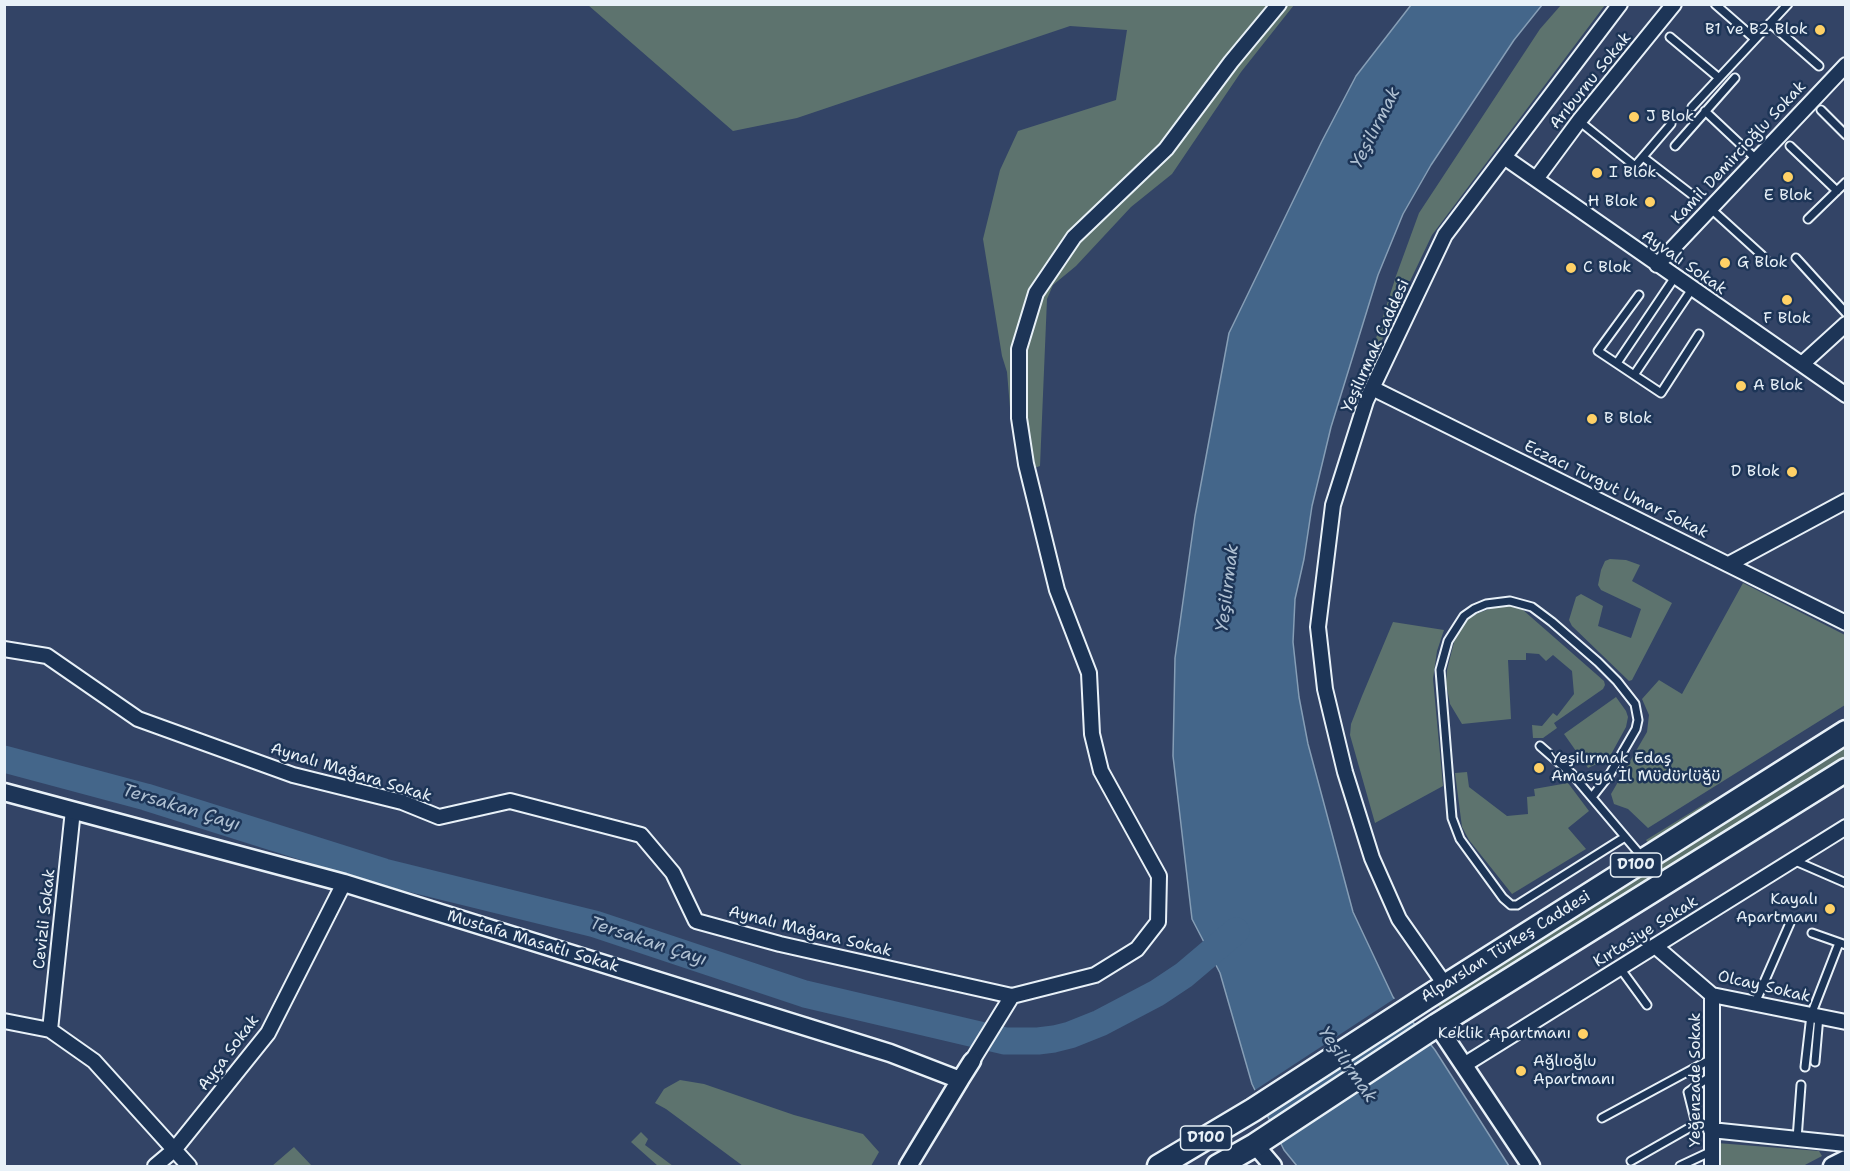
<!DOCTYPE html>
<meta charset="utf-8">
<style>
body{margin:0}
#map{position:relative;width:1850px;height:1171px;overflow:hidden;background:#346;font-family:"Shantell Sans",sans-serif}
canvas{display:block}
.frame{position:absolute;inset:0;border:6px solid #e8f1f8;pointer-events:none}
</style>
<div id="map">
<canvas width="1850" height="1171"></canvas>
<div class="frame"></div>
</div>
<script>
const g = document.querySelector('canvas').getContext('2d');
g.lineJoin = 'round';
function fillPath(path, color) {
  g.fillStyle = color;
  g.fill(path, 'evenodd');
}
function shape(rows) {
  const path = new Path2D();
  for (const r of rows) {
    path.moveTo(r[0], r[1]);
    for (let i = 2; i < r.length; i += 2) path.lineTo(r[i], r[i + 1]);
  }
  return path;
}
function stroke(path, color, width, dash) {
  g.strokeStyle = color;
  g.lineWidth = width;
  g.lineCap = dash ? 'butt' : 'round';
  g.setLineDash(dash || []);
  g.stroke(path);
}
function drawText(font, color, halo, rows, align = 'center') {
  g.font = font + ' "Shantell Sans",sans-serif';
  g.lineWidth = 5;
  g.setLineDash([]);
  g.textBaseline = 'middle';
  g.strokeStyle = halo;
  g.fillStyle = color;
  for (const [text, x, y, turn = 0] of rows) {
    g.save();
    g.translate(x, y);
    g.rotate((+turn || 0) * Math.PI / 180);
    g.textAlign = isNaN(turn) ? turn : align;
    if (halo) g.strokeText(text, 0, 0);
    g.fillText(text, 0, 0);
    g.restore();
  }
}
const green = shape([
 [588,5,1294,5,1241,72,1172,174,1131,207,1076,266,1053,285,1047,299,1040,466,1021,473,1011,420,1007,372,1002,356,983,239,1000,170,1018,131,1116,100,1127,30,1070,26,797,118,733,131],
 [1561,5,1605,5,1432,235,1362,382,1396,276,1419,213,1540,29],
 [1610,559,1626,560,1640,565,1632,581,1672,603,1632,680,1629,681,1572,626,1569,620,1576,597,1581,594,1603,606,1598,626,1631,638,1641,609,1601,590,1598,585,1601,570,1605,561],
 [1743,583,1845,635,1845,705,1648,828,1628,809,1614,804,1611,794,1647,732,1649,715,1642,699,1659,680,1682,694],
 [1508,604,1523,610,1604,681,1605,685,1603,689,1554,723,1557,728,1543,738,1533,738,1532,725,1542,726,1553,713,1557,716,1574,694,1572,671,1553,655,1546,661,1539,654,1526,653,1526,660,1508,660,1511,719,1462,724,1450,704,1446,683,1447,670,1454,642,1462,627,1468,619,1476,614,1500,605],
 [1393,622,1444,630,1437,651,1433,679,1443,786,1375,823,1350,735,1351,724,1362,696],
 [1616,697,1626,711,1628,717,1626,727,1609,758,1588,768,1564,734],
 [1845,746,1845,757,1442,1012,1436,1002],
 [1467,772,1469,787,1507,816,1528,814,1527,797,1535,796,1534,789,1568,783,1589,811,1568,828,1586,849,1512,894,1469,840,1462,827,1455,773],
 [1711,800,1708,810,1651,847,1646,840],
 [680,1080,704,1084,794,1115,863,1134,879,1152,871,1166,743,1166,666,1109,655,1103,664,1089],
 [641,1132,648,1139,645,1145,673,1166,658,1166,631,1142],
 [1717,1143,1819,1151,1822,1156,1803,1166,1717,1166],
 [294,1147,312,1166,272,1166]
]);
const water = shape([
 [1411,5,1542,5,1514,40,1431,165,1403,214,1378,275,1331,427,1312,506,1304,559,1295,599,1293,642,1299,697,1308,744,1353,912,1393,997,1435,1050,1509,1166,1297,1166,1284,1150,1252,1084,1220,973,1192,919,1173,756,1175,658,1195,516,1229,333,1322,141,1356,76,1411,5]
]);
const pier = shape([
 [1397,997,1414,1018,1264,1115,1252,1092]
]);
const river = shape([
 [4,759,146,797,384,872,595,924,805,994,1005,1041,1038,1041,1054,1039,1070,1035,1100,1023,1157,993,1184,975,1236,931]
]);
const service = shape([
 [1715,4,1755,39],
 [1770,23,1819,66],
 [1670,37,1719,78],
 [1692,107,1788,4],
 [1821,110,1846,135],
 [1705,111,1756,159],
 [1579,121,1635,166,1671,124],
 [1675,146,1735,78],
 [1790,146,1837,191],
 [1643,157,1695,197],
 [1710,208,1765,258],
 [1808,219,1846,182],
 [1796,258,1846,313],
 [1639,295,1598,351,1661,393,1699,334],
 [1617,363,1675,277],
 [1634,375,1692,289],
 [1540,746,1572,774,1643,858],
 [1592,797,1610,774,1636,729,1638,720,1635,704,1617,681,1598,662,1552,622,1532,607,1510,601,1486,604,1474,609,1464,616,1448,641,1440,670,1452,818,1460,839,1503,898,1511,905,1517,905,1625,837],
 [1793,860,1846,883],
 [1812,933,1846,945],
 [1620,968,1647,1005],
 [1755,1003,1790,923],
 [1815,1062,1819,1016],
 [1805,1067,1811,1015,1839,943],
 [1602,1118,1713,1058],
 [1797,1139,1801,1085],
 [1631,1161,1696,1124,1688,1092,1711,1076],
 [1680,1166,1712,1151]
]);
const minor = shape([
 [1504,157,1846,395],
 [1536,179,1579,121,1674,4],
 [1657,265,1846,65],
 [1802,364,1846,324],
 [1372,388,1846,623],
 [1729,564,1846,501],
 [4,649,47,656,138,719,293,775,402,802,439,817,510,801,641,835,673,873,696,921,780,944,1012,996],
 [1655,946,1712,995,1846,1022],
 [1446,986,1399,919,1372,858,1345,772,1325,689,1318,627,1333,505,1366,401,1445,235,1620,4],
 [4,1021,50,1030,94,1061,189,1166],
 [50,1030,73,810],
 [972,1061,1012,996,1095,975,1137,949,1158,922,1159,876,1101,771,1092,734,1089,673,1057,590,1026,464,1019,418,1019,349,1036,293,1074,237,1166,149,1231,62,1279,4],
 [1464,1065,1846,827],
 [1711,1130,1846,1144],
 [155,1166,174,1150,268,1033,344,883],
 [1712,1166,1712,995]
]);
const tertiary = shape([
 [4,792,344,883,890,1053,960,1080,908,1166],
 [1437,1025,1531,1166],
 [960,1080,972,1061],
 [1255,1145,1273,1166],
 [1832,1166,1846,1159]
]);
const trunk = shape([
 [1159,1166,1253,1110,1426,998,1846,732],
 [1218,1166,1255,1145,1437,1025,1846,770]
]);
const markers = [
 [1820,30,6,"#ffd166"],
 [1634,117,6,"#ffd166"],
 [1597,173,6,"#ffd166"],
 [1788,177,6,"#ffd166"],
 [1650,202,6,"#ffd166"],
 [1725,263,6,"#ffd166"],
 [1571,268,6,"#ffd166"],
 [1787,300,6,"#ffd166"],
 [1741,386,6,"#ffd166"],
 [1592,419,6,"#ffd166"],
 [1792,472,6,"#ffd166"],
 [1539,768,6,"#ffd166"],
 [1830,909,6,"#ffd166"],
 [1583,1034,6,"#ffd166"],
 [1521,1071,6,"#ffd166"]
];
const shields = [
 [1636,865,51],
 [1206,1138,51]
];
const shieldNames = [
 ["D100",1636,865],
 ["D100",1206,1138]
];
const poiNames = [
 ["B1 ve B2 Blok",1808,30,"right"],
 ["J Blok",1646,117],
 ["I Blok",1609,173],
 ["E Blok",1788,196,"center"],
 ["H Blok",1638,202,"right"],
 ["G Blok",1737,263],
 ["C Blok",1583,268],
 ["F Blok",1787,319,"center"],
 ["A Blok",1753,386],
 ["B Blok",1604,419],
 ["D Blok",1780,472,"right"],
 ["Yeşilırmak Edaş",1551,759],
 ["Amasya İl Müdürlüğü",1551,777],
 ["Kayalı",1818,900,"right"],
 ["Apartmanı",1818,918,"right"],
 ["Keklik Apartmanı",1571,1034,"right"],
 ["Ağlıoğlu",1533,1062],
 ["Apartmanı",1533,1080]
];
const streetNames = [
 ["Arıburnu Sokak",1591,81,-51],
 ["Kamil Demircioğlu Sokak",1739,153,-47],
 ["Ayvalı Sokak",1684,263,35],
 ["Yeşilırmak Caddesi",1376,346,-66],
 ["Eczacı Turgut Umar Sokak",1616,490,26],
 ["Aynalı Mağara Sokak",351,773,17],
 ["Cevizli Sokak",45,919,-84],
 ["Aynalı Mağara Sokak",810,932,14],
 ["Kırtasiye Sokak",1646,932,-32],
 ["Mustafa Masatlı Sokak",533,942,17],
 ["Alparslan Türkeş Caddesi",1506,947,-32],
 ["Olcay Sokak",1764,987,13],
 ["Ayça Sokak",229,1053,-53],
 ["Yeğenzade Sokak",1696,1080,-90]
];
const waterNames = [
 ["Yeşilırmak",1376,128,-63],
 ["Yeşilırmak",1228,588,-83],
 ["Tersakan Çayı",181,808,17],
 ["Tersakan Çayı",648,942,18],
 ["Yeşilırmak",1347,1065,55]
];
fillPath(green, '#5d736e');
fillPath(water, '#44668a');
stroke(water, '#869eb6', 1.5);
fillPath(pier, '#346');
stroke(river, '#44668a', 27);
stroke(service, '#e8f1f8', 11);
stroke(minor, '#e8f1f8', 18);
stroke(tertiary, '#e8f1f8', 21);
stroke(trunk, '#e8f1f8', 27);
stroke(service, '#1d3557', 7);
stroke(minor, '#1d3557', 14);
stroke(tertiary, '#1d3557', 16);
stroke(trunk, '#1d3557', 22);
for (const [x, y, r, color] of markers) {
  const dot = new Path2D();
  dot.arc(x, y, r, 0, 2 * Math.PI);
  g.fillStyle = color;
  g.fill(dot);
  stroke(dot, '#1d3557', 2);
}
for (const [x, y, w] of shields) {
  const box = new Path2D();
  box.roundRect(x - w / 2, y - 12, w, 24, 4.5);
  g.fillStyle = '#1d3557';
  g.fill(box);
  stroke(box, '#e8f1f8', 1.5);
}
drawText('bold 15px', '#e8f1f8', null, shieldNames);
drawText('16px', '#e8f1f8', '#1d3557', poiNames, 'left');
drawText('16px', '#e8f1f8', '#1d3557', streetNames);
drawText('italic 18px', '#afc0d2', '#1d3557', waterNames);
</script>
